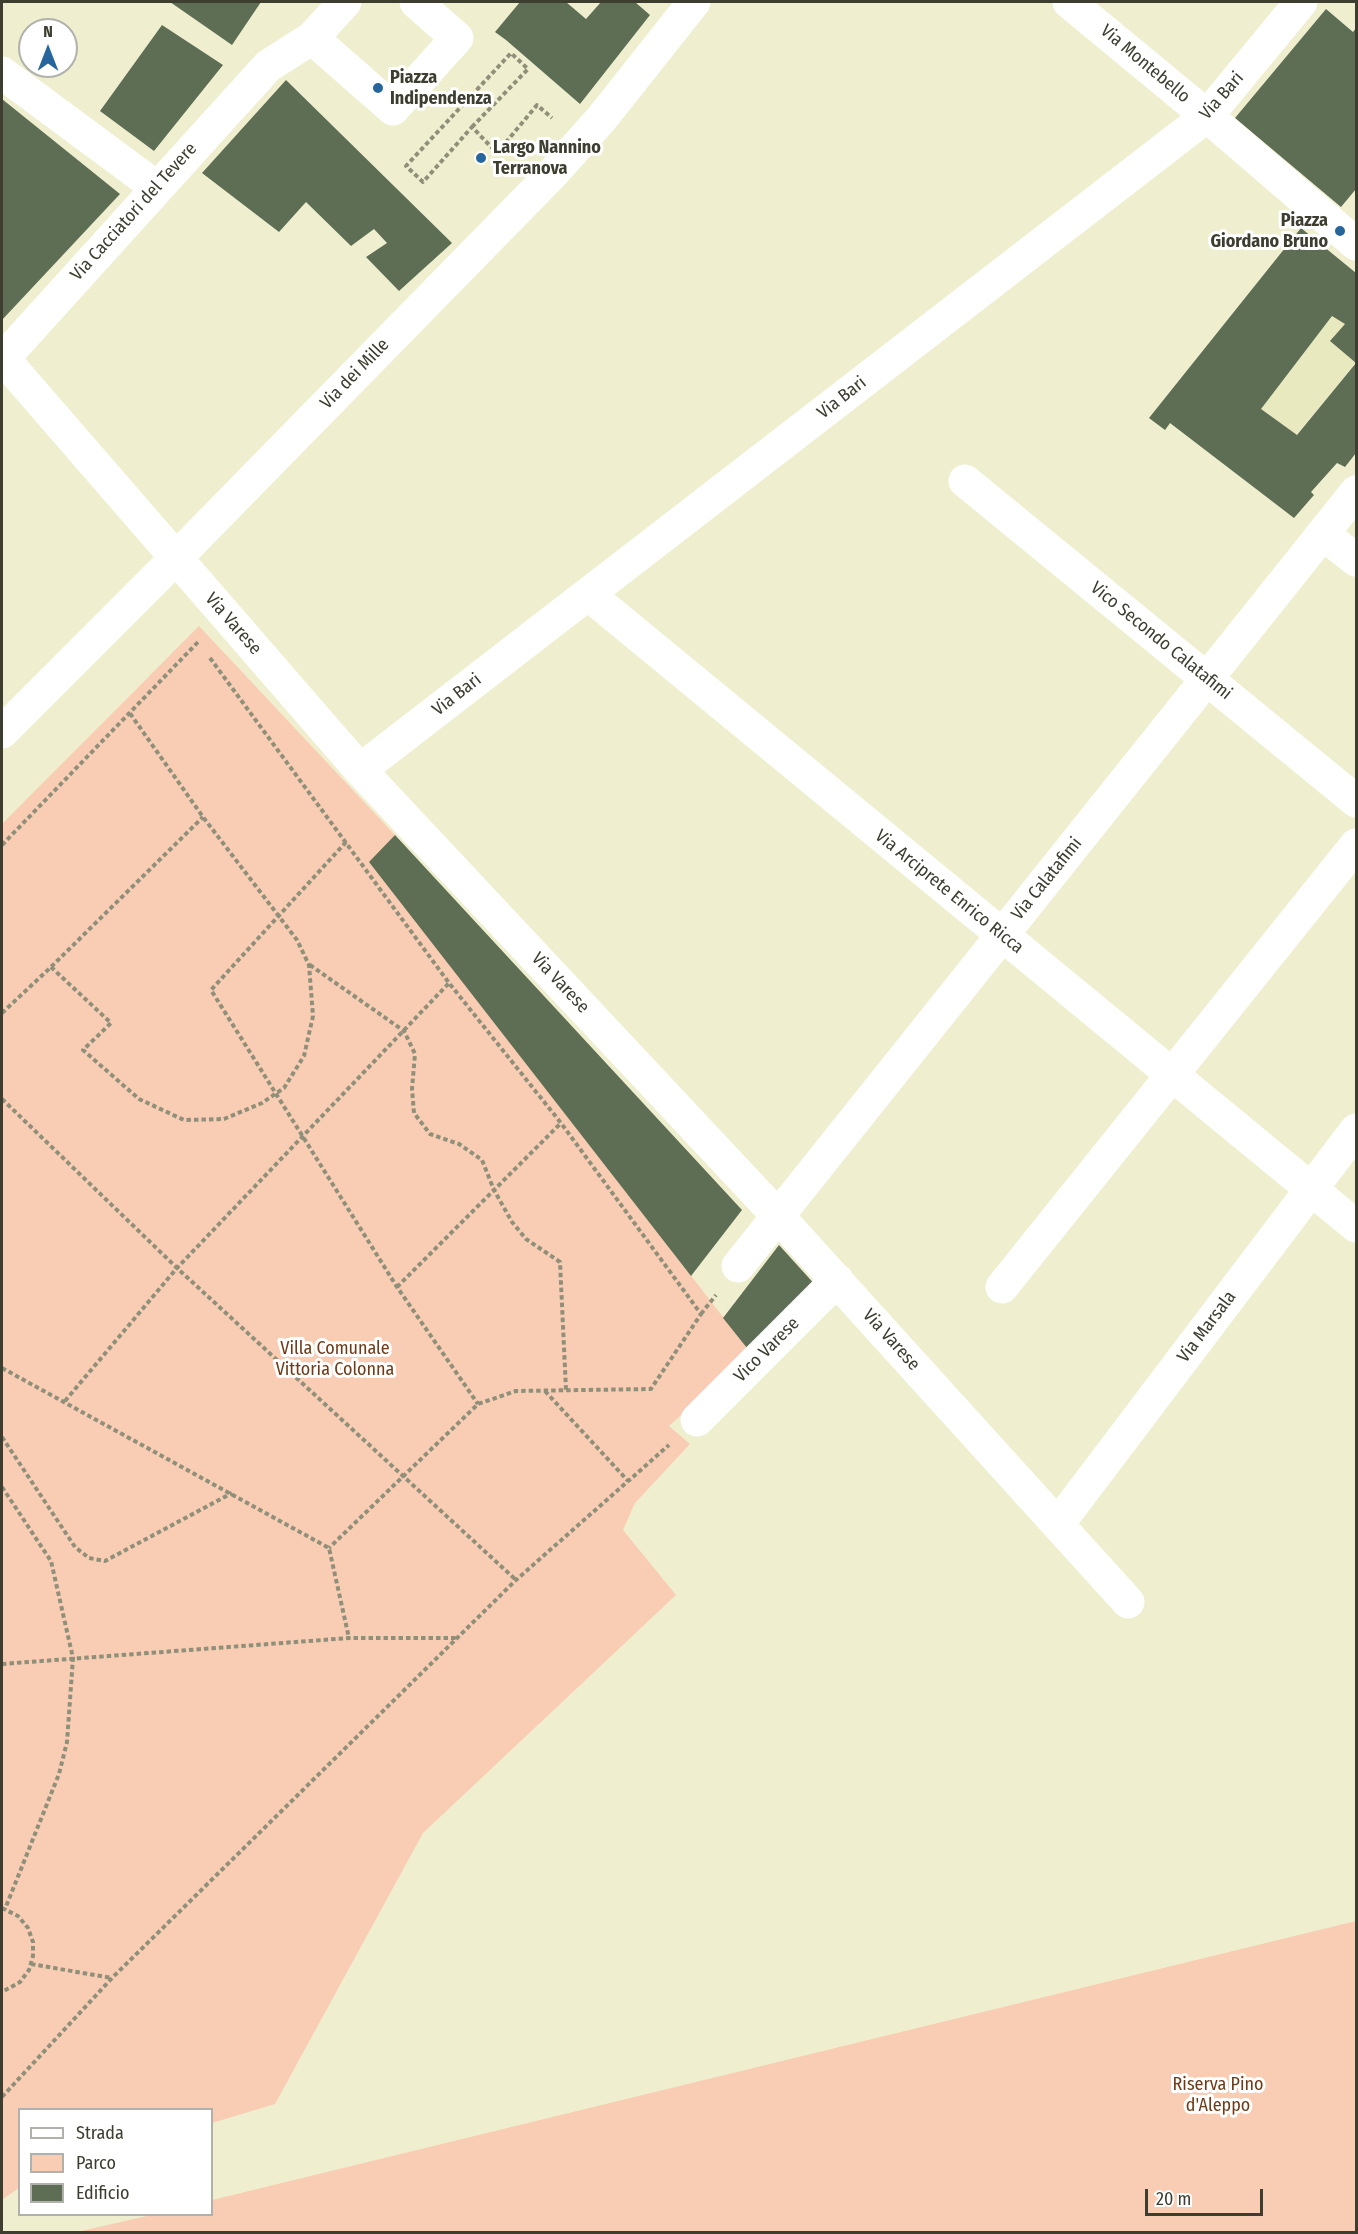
<!DOCTYPE html>
<style>
body{margin:0}
#map{position:relative;width:1358px;height:2234px;overflow:hidden;background:#efefcf;font-family:"Fira Sans Condensed",sans-serif}
canvas{display:block}
.frame{position:absolute;inset:0;border:3px solid #3d3d30;pointer-events:none}
.legend{position:absolute;left:18px;top:2108px;width:195px;height:108px;box-sizing:border-box;background:#fff;border:2px solid #b1b1ac;margin:0;padding:8px 10px;list-style:none;font-size:18px;color:#3d3d30}
.legend li{display:flex;align-items:center;gap:12px;height:30px}
.legend b{width:30px;border:2px solid #b1b1ac}
.north{position:absolute;left:18px;top:18px;width:60px;height:60px;box-sizing:border-box;background:#fff;border:2px solid #b1b1ac;border-radius:50%;rotate:0deg;font-size:16px;font-weight:700;line-height:24px;text-align:center;color:#3d3d30}
.north::after{content:'';display:block;margin:auto;width:21px;height:27px;background:#26669c;clip-path:polygon(50% 0,100% 100%,50% 72%,0 100%)}
.scale{position:absolute;left:1145px;top:2189px;width:118px;height:27px;box-sizing:border-box;border:3px solid #3d3d30;border-top:0;padding-left:8px;font-size:18px;line-height:21px;white-space:nowrap;color:#3d3d30;-webkit-text-stroke:4px #fff;paint-order:stroke}
</style>
<div id="map">
<canvas width="1358" height="2234"></canvas>
<div class="frame"></div>
<ul class="legend">
<li><b style="height:8px;background:#fff"></b>Strada</li>
<li><b style="height:16px;background:#f9cdb4"></b>Parco</li>
<li><b style="height:16px;background:#5d6e55"></b>Edificio</li>
</ul>
<div class="north">N</div>
<div class="scale">20 m</div>
</div>
<script>
const g = document.querySelector('canvas').getContext('2d');
g.lineJoin = 'round';
function fillPath(path, color) {
  g.fillStyle = color;
  g.fill(path, 'evenodd');
}
function shape(rows) {
  const path = new Path2D();
  for (const r of rows) {
    path.moveTo(r[0], r[1]);
    for (let i = 2; i < r.length; i += 2) path.lineTo(r[i], r[i + 1]);
  }
  return path;
}
function stroke(path, color, width, dash) {
  g.strokeStyle = color;
  g.lineWidth = width;
  g.lineCap = dash ? 'butt' : 'round';
  g.setLineDash(dash || []);
  g.stroke(path);
}
function drawText(font, color, halo, rows, align = 'center') {
  g.font = font + ' "Fira Sans Condensed",sans-serif';
  g.lineWidth = 6;
  g.setLineDash([]);
  g.textBaseline = 'middle';
  g.strokeStyle = halo;
  g.fillStyle = color;
  for (const [text, x, y, turn = 0] of rows) {
    g.save();
    g.translate(x, y);
    g.rotate((+turn || 0) * Math.PI / 180);
    g.textAlign = isNaN(turn) ? turn : align;
    if (halo) g.strokeText(text, 0, 0);
    g.fillText(text, 0, 0);
    g.restore();
  }
}
const built = shape([
 [1301,228,1356,273,1356,362,1297,434,1304,440,1282,467,1314,495,1294,518,1171,424,1165,430,1149,418]
]);
const green = shape([
 [199,626,395,835,370,862,751,1353,669,1426,690,1444,635,1503,623,1530,676,1595,423,1833,275,2104,212,2123,212,2110,20,2110,19,2188,2,2200,2,824],
 [1356,1921,1356,2232,77,2232,151,2215,212,2214,212,2200]
]);
const building = shape([
 [170,2,261,2,232,45],
 [520,2,566,2,586,19,601,2,635,2,650,15,580,104,506,40,495,32],
 [1326,9,1353,32,1356,28,1356,189,1341,207,1235,118],
 [162,25,223,65,154,151,100,111],
 [286,80,452,243,399,291,366,257,387,243,374,229,351,246,306,202,279,232,202,173],
 [2,99,120,194,2,320],
 [1301,228,1356,273,1356,453,1345,467,1337,463,1311,492,1314,495,1294,518,1170,423,1165,430,1149,418],
 [1332,316,1345,324,1330,341,1356,363,1297,435,1261,409],
 [395,835,742,1210,691,1276,369,862],
 [779,1245,818,1288,751,1353,723,1318]
]);
const path = shape([
 [472,127,528,69,511,53,406,166,423,182,472,127,497,153,537,105,552,118],
 [210,658,449,983,561,1123,701,1314,651,1389,516,1391,478,1404,329,1548],
 [346,842,211,990,397,1287,478,1404],
 [2,845,198,642],
 [310,965,404,1031,415,1054,412,1089,414,1113,430,1134,459,1144,482,1160,494,1190,512,1222,526,1239,560,1262,566,1390],
 [51,967,111,1023,83,1050,139,1099,184,1120,224,1119,262,1103,284,1088,304,1056,313,1016,309,965,297,940,203,817,129,712],
 [2,1013,51,967,203,817],
 [2,1099,177,1268,516,1580],
 [397,1287,561,1123],
 [701,1314,716,1295],
 [2,1368,329,1548,349,1638],
 [545,1391,628,1481],
 [65,1401,177,1268,449,983],
 [2,1437,75,1547,89,1558,105,1561,232,1493],
 [2,1487,51,1561,73,1658,67,1742,59,1774,5,1909],
 [2,1664,349,1638,457,1638],
 [2,1908,18,1916,28,1928,33,1942,33,1956,29,1970,20,1982,2,1992],
 [31,1964,112,1978],
 [2,2097,112,1978,516,1580,669,1445]
]);
const street = shape([
 [1069,2,1207,116,1356,244],
 [312,38,393,109,457,38,416,2],
 [2,73,156,187],
 [2,357,360,770,777,1215,1128,1602],
 [2,360,268,66,312,38,345,2],
 [965,481,1356,801],
 [1323,534,1356,560],
 [588,594,1356,1226],
 [2,732,176,558,553,173,602,118,694,2],
 [360,770,1207,116,1301,2],
 [738,1266,1356,492],
 [1002,1287,1356,845],
 [697,1420,837,1280],
 [1058,1524,1356,1130]
]);
const markers = [
 [378,88,6,"#26669c"],
 [481,158,6,"#26669c"],
 [1340,231,6,"#26669c"]
];
const streetNames = [
 ["Via Montebello",1145,64,40],
 ["Via Bari",1222,96,-49],
 ["Via Cacciatori del Tevere",134,212,-48],
 ["Via dei Mille",355,374,-46],
 ["Via Bari",842,398,-38],
 ["Via Varese",233,624,49],
 ["Vico Secondo Calatafimi",1161,641,39],
 ["Via Bari",457,695,-38],
 ["Via Calatafimi",1047,879,-51],
 ["Via Arciprete Enrico Ricca",949,892,39],
 ["Via Varese",560,983,47],
 ["Via Marsala",1207,1327,-53],
 ["Via Varese",891,1340,48],
 ["Vico Varese",767,1350,-45]
];
const poiNames = [
 ["Piazza",390,78],
 ["Indipendenza",390,99],
 ["Largo Nannino",493,148],
 ["Terranova",493,169],
 ["Piazza",1328,221,"right"],
 ["Giordano Bruno",1328,242,"right"]
];
const parkNames = [
 ["Villa Comunale",335,1349],
 ["Vittoria Colonna",335,1370],
 ["Riserva Pino",1218,2085],
 ["d'Aleppo",1218,2106]
];
fillPath(built, '#e9e9c0');
fillPath(green, '#f9cdb4');
fillPath(building, '#5d6e55');
stroke(path, '#90907a', 4, [4.5, 3]);
stroke(street, '#fff', 33);
for (const [x, y, r, color] of markers) {
  const dot = new Path2D();
  dot.arc(x, y, r, 0, 2 * Math.PI);
  g.fillStyle = color;
  g.fill(dot);
  stroke(dot, '#fff', 2);
}
drawText('18px', '#3d3d30', '#fff', streetNames);
drawText('bold 18px', '#3d3d30', '#fff', poiNames, 'left');
drawText('18px', '#703a16', '#fff', parkNames);
</script>
